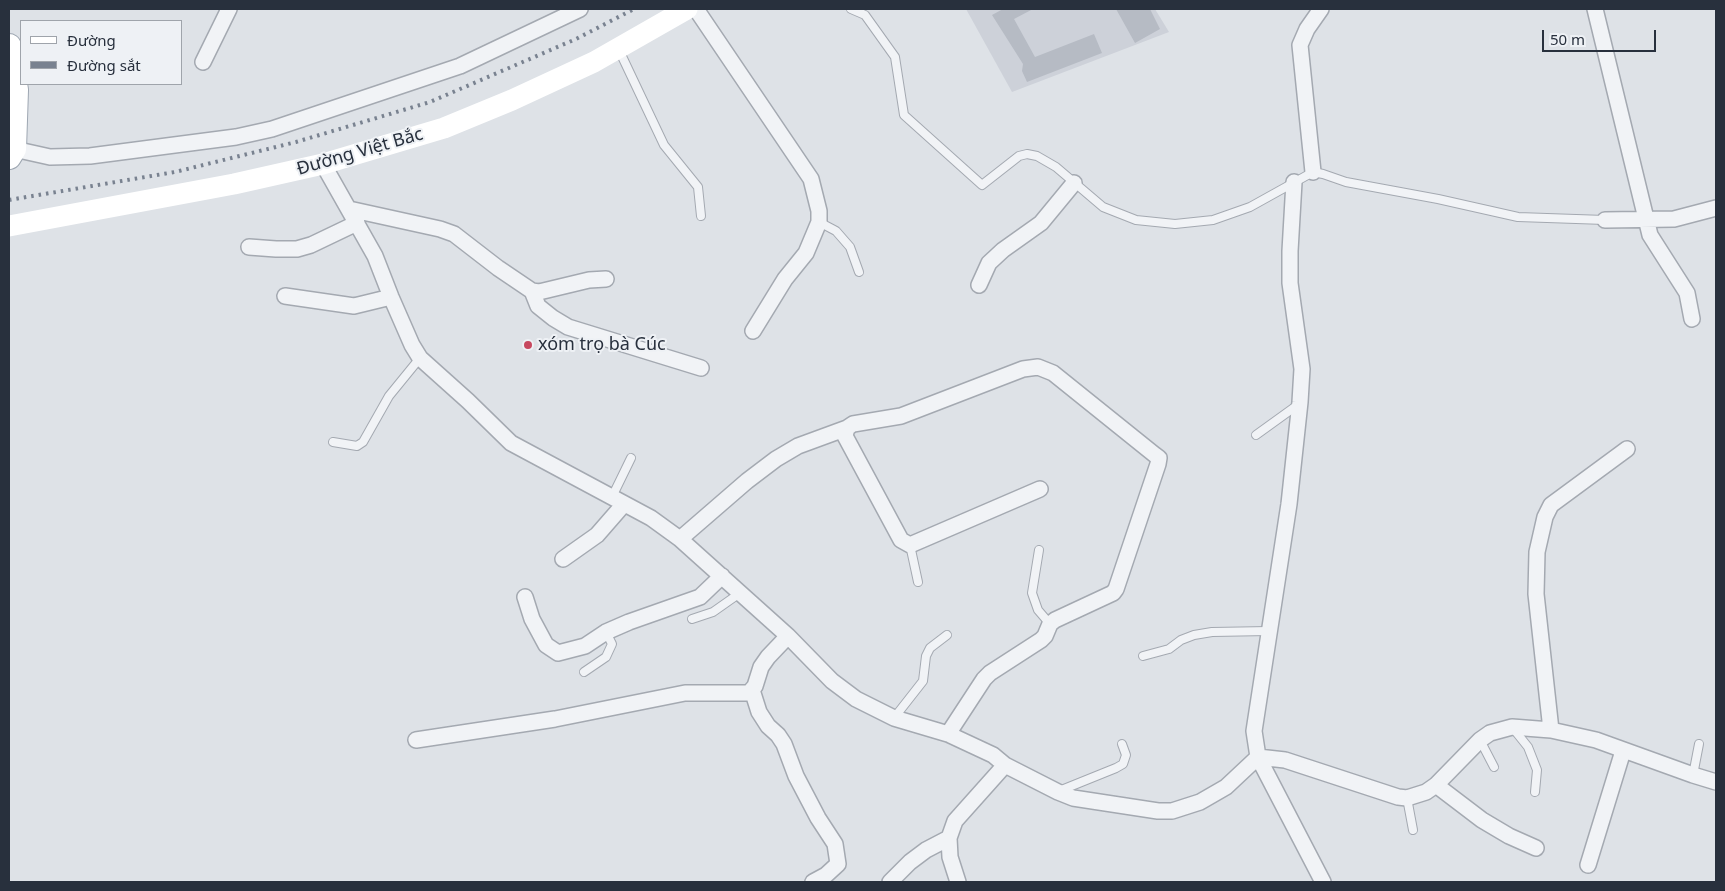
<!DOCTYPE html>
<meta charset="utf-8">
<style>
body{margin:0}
#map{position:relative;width:1725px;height:891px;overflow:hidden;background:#dee2e7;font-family:"Noto Sans",sans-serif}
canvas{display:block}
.frame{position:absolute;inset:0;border:10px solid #28303d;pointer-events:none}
.legend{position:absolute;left:20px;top:20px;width:162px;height:65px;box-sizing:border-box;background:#eef1f5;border:1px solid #9fa4ab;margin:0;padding:6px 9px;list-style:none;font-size:15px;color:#28303d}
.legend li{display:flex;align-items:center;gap:10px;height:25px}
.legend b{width:25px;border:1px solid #9fa4ab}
.scale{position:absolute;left:1542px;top:30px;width:114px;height:22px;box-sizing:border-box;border:2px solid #28303d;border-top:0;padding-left:6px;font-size:15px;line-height:18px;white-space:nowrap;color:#28303d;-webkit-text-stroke:4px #eef1f5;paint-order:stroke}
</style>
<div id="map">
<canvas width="1725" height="891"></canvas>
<div class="frame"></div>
<ul class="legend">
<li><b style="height:6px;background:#fff"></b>Đường</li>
<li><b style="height:6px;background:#798290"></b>Đường sắt</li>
</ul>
<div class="scale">50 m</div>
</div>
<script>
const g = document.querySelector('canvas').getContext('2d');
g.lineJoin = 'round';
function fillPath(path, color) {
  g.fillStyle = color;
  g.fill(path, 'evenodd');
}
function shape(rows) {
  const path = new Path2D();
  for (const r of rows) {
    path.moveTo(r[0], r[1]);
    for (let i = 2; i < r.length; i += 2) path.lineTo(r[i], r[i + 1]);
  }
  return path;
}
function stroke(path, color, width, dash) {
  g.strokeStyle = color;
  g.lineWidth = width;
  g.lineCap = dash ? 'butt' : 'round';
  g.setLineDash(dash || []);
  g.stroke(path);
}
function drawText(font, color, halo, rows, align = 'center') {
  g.font = font + ' "Noto Sans",sans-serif';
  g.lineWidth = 4;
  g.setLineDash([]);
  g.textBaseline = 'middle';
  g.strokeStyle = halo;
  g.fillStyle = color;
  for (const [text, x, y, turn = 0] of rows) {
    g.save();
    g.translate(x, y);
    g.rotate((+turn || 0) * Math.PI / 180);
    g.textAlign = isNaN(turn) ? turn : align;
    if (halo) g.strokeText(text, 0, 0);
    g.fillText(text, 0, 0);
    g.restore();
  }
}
const built = shape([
 [966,9,1155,9,1169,32,1012,92]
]);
const building = shape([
 [1003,9,1033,9,1014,19,1035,57,1094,34,1102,53,1027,82,1022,71,1023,64,992,15],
 [1116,9,1150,9,1160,29,1135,43]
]);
const lane = shape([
 [851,9,865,15,895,57,904,115,982,185,1019,156,1027,154,1037,156,1056,167,1103,207,1136,220,1175,224,1213,220,1250,207,1313,172,1323,174,1346,182,1438,199,1518,217,1605,220],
 [619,50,664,145,698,187,701,216],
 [819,222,836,231,850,247,859,272],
 [1256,435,1299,404],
 [333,442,357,446,363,442,389,396,420,358],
 [612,497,631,458],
 [910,545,918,582],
 [1039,550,1032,593,1038,610,1050,624],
 [692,619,713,612,740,593],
 [1143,656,1169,649,1181,640,1194,635,1212,632,1269,631],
 [584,672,606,657,612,644,606,632],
 [894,718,923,681,926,656,930,648,947,635],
 [1512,727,1528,747,1537,770,1535,792],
 [1480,740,1494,767],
 [1693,775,1699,744],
 [1059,791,1116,768,1123,764,1126,755,1122,744],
 [1407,798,1413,830]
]);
const street = shape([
 [696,9,811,179,819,211,819,222,806,253,785,279,753,331],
 [1595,9,1650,235,1687,293,1692,319],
 [203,62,229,9],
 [9,150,14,149,50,157,90,156,236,137,272,129,460,66,580,9],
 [323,164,375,256,391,297,412,345,420,358,468,401,511,443,651,518,680,539,788,636,832,681,856,699,894,718,948,734,993,755,1005,765,1058,792,1073,798,1158,811,1172,811,1200,802,1226,787,1258,757,1285,760,1398,797,1407,798,1426,792,1436,785,1480,740,1490,733,1512,727,1551,730,1596,740,1693,775,1716,782],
 [1313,172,1300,45,1307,29,1321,9],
 [1294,182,1290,251,1290,283,1302,369,1300,402,1289,504,1254,731,1258,757,1323,882],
 [349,209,440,229,454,234,498,268,532,291,539,292,589,280,606,279],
 [1605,220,1674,219,1716,208],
 [249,247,276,249,297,249,311,245,357,223],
 [979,285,989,263,1003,250,1041,223,1074,183],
 [532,291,538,306,553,318,568,327,701,368],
 [285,296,354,306,391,297],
 [847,428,845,436,901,540,910,545,1040,489],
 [680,539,747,481,776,459,798,446,847,428,853,424,901,416,1023,369,1038,367,1053,373,1155,455,1159,458,1158,464,1116,589,1113,593,1055,620,1050,624,1045,636,1041,640,990,673,984,679,948,734],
 [563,559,597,535,624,504],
 [525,597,532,619,546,645,558,653,585,646,606,632,629,622,700,597,722,576],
 [752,690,759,712,768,726,778,735,784,744,796,776,818,818,835,844,838,864,826,875,813,882],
 [1551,730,1536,594,1537,552,1545,517,1551,505,1627,449],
 [416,740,555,719,685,693,749,693,755,686,761,667,768,657,788,636],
 [1436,785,1482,820,1509,836,1536,848],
 [1588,865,1623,751],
 [890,882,910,862,926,850,949,838],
 [958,882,950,857,949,838,955,821,1005,765]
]);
const secondary = shape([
 [9,226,234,184,323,164,444,128,512,100,594,62,687,9]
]);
const primary = shape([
 [9,46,16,90,14,149,9,157]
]);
const rail = shape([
 [9,200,175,172,296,142,430,102,576,39,634,9]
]);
const markers = [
 [528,345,5,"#c7485f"]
];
const streetNames = [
 ["Đường Việt Bắc",360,152,-16]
];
const poiNames = [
 ["xóm trọ bà Cúc",538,345]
];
fillPath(built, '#cdd1d9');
fillPath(building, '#b6bbc4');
stroke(lane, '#a4a9b1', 10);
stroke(street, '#a4a9b1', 18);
stroke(primary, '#9ea7b2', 26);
stroke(lane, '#f1f3f6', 8);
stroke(street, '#f1f3f6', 15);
stroke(secondary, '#fff', 21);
stroke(primary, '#fff', 24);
stroke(rail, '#798290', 4, [2.5, 5]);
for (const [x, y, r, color] of markers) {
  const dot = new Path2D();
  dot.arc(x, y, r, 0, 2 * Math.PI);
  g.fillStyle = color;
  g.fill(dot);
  stroke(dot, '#eef1f5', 2);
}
drawText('18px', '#28303d', '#eef1f5', streetNames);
drawText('18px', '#28303d', '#eef1f5', poiNames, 'left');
</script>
